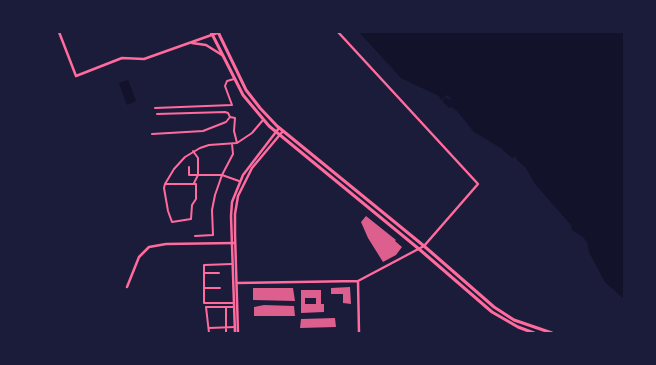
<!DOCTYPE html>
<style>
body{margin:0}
#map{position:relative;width:656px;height:365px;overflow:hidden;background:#1b1b3a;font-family:"Noto Sans",sans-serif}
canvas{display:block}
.frame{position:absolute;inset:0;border:33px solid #1b1b3a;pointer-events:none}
</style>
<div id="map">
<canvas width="656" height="365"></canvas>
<div class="frame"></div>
</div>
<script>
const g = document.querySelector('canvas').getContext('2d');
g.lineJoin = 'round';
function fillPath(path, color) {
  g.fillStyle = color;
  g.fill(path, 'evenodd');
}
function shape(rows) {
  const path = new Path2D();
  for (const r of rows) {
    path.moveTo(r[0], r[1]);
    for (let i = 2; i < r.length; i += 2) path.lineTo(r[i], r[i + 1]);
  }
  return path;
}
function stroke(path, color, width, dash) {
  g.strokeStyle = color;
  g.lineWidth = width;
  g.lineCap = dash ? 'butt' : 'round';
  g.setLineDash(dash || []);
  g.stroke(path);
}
const water = shape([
 [359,32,624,32,624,299,605,282,589,252,587,243,584,238,572,230,571,225,535,184,526,168,517,160,516,156,512,158,501,148,474,132,457,111,452,107,449,108,442,101,446,97,450,100,451,99,447,95,441,100,439,96,401,78],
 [128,80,136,101,127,105,119,83]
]);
const building = shape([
 [366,216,396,240,395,241,402,247,396,255,383,262,368,238,361,222],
 [350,287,351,304,343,303,343,294,331,294,331,288],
 [253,288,293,288,295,301,253,300],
 [301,290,321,290,321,304,324,304,324,312,301,313],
 [305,298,316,298,316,304,305,304],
 [264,305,294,306,295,316,254,316,254,307],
 [335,318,336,327,300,328,301,319]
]);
const minor = shape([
 [155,108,232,105,225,86,227,81,234,79],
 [230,117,235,118,234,131,237,143],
 [152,134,203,131,226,122,230,117,228,113,225,112,157,114],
 [193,151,198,158,198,175,194,183],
 [189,167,189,175,222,175,239,181],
 [165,184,196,184,196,199,192,205,191,219,172,222,168,211,164,188,165,184,174,169,185,157,200,148,209,145,237,143,252,133,263,120],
 [195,236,213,235,212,210,215,195,222,175,233,154,232,144],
 [232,264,204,265,204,303,234,303],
 [204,273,219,273],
 [204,288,220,288],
 [226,307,226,333],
 [209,328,235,327],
 [209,333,206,307,234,307]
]);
const tertiary = shape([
 [59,32,76,76,122,58,144,59,220,32],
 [192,43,206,45,222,55],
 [358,281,359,333],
 [237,283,358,281,424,246,478,184,338,32],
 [127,287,139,257,149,247,166,244,234,243]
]);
const secondary = shape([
 [235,333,231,216,232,202,243,175,279,128],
 [238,333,235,234,235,214,238,196,252,168,283,131]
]);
const primary = shape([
 [211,32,243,95,269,126,419,249,492,312,518,327,534,333],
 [218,32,246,90,260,108,277,126,424,246,494,307,514,320,552,333]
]);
fillPath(water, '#12122b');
fillPath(building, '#dd5f8e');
stroke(minor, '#ff6b9d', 2);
stroke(tertiary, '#ff6b9d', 2.5);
stroke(secondary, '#ff6b9d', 2.5);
stroke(primary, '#ff6b9d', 3);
</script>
